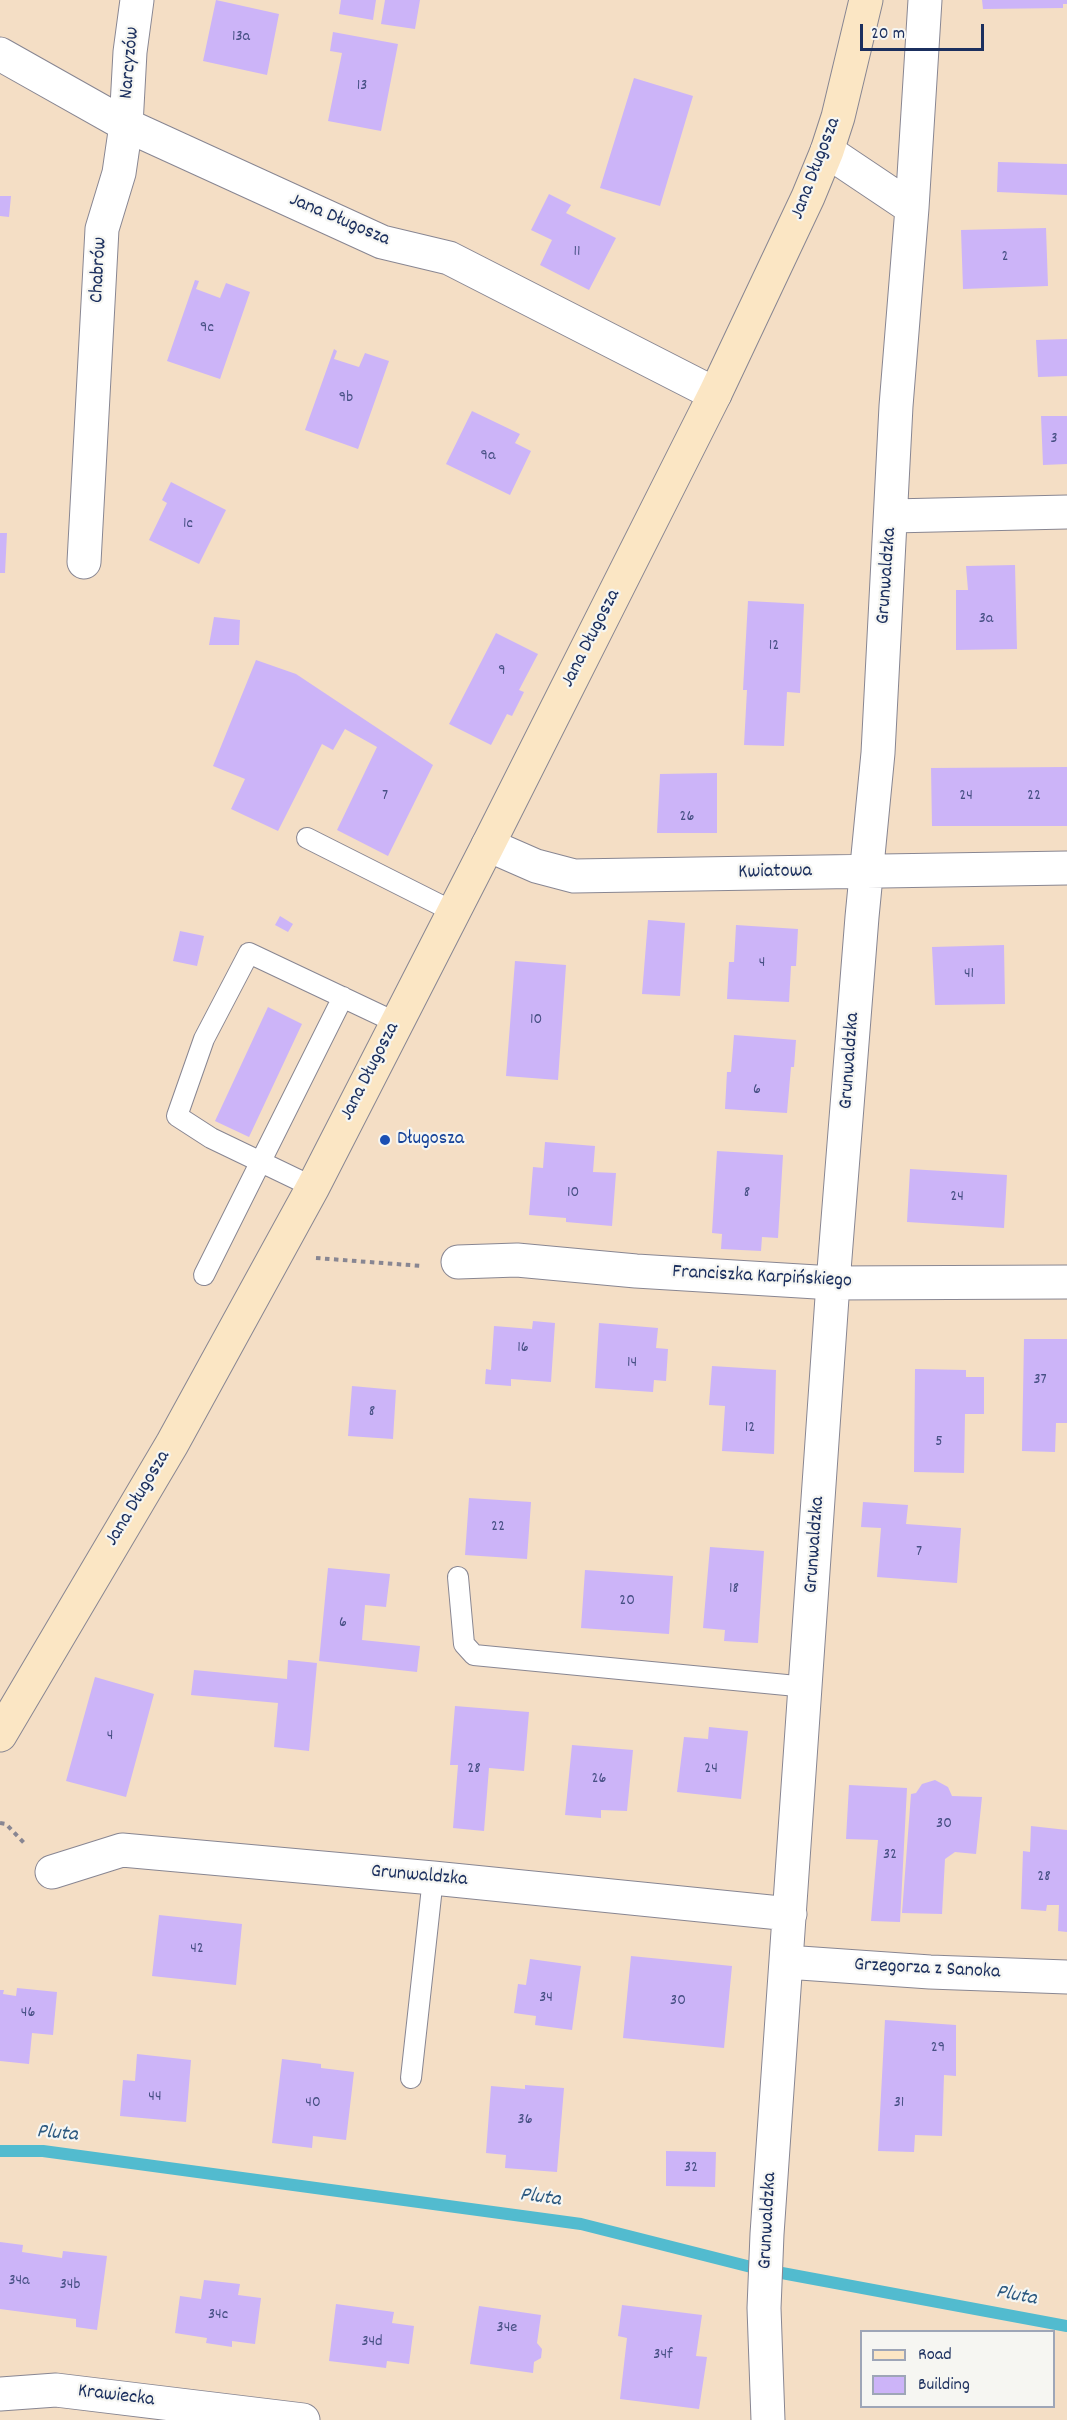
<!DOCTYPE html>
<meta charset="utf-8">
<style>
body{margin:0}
#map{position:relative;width:1067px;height:2420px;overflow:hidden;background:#f4dec5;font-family:Dekko,sans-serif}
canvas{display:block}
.legend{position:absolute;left:860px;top:2330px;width:195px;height:78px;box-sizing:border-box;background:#f6f6f2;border:2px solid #9ea6b7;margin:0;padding:8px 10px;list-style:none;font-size:18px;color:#1b2f5e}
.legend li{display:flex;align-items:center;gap:12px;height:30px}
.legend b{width:30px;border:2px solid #9ea6b7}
.scale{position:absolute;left:860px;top:24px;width:124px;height:27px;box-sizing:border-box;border:3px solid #1b2f5e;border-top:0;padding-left:8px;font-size:18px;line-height:21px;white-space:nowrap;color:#1b2f5e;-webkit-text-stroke:4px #f6f6f2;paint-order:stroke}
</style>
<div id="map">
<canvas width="1067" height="2420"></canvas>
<ul class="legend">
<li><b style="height:8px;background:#fbe6c4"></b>Road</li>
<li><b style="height:16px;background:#ccb4f8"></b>Building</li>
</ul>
<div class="scale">20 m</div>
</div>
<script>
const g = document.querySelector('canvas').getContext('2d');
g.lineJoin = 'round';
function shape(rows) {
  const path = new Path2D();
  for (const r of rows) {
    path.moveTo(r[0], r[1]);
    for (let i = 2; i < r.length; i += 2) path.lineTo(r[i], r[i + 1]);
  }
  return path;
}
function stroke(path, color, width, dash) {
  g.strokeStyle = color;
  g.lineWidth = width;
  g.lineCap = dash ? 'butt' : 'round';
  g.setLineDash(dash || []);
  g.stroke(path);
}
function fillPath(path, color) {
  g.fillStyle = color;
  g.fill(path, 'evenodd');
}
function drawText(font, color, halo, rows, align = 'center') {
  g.font = font + ' Dekko,sans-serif';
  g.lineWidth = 4.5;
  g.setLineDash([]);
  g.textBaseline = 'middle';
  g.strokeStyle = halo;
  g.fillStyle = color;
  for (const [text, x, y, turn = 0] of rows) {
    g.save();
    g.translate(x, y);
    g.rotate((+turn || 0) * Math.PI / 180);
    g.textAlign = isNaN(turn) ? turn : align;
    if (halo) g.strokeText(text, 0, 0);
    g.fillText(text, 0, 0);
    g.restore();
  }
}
const stream = shape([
 [0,2151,43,2151,581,2224,755,2268,1067,2326]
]);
const building = shape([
 [216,0,279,14,267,75,203,61],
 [341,0,376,0,373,20,339,14],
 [385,0,420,0,415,29,381,24],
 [982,0,1067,0,1067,4,1063,4,1063,8,983,9],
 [333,32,398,44,381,131,328,121,342,53,330,51],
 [634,78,693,96,660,206,600,188],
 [998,162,1067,164,1067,195,997,192],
 [549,194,571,205,566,213,616,238,589,290,540,265,552,240,531,230],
 [0,196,11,196,9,217,0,216],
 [1046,228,1048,286,963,289,961,230],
 [195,280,199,281,196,289,220,298,226,283,250,292,220,379,167,361],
 [1067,339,1067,376,1038,377,1036,340],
 [334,349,337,351,334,359,359,367,365,353,389,361,358,449,305,430],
 [472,411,520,434,515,443,531,451,510,495,446,464],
 [1041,416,1067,416,1067,464,1043,465],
 [171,482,226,510,199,564,149,540,167,503,162,500],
 [0,533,7,533,5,573,0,573],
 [1015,565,1017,649,956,650,956,590,968,590,966,566],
 [748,601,804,604,800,693,787,692,784,746,744,745,747,690,743,690],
 [214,617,240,620,239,645,209,645],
 [496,633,538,654,519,690,524,692,512,716,507,714,491,745,449,724],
 [256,660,296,674,433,765,388,856,337,830,377,747,345,729,333,750,322,744,278,831,231,809,245,779,213,766],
 [1067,767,1067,826,932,826,931,768],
 [717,773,717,833,657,833,660,774],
 [280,916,293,924,288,932,275,925],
 [648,920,685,923,680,996,642,994],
 [736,925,798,929,796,966,791,966,789,1002,727,999,729,962,734,962],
 [180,931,204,936,197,966,173,961],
 [1004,945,1005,1004,935,1005,932,947],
 [515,961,566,965,558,1080,506,1076],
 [268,1007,302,1024,249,1137,215,1121],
 [734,1035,796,1040,794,1067,791,1067,787,1113,725,1109,727,1072,731,1072],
 [545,1142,595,1146,593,1172,616,1173,612,1226,566,1222,566,1218,529,1215,533,1167,543,1168],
 [717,1151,783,1155,778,1238,762,1237,761,1251,721,1249,722,1234,712,1233],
 [910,1169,1007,1175,1004,1228,907,1222],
 [533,1321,555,1323,551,1382,511,1379,511,1386,485,1384,486,1369,491,1370,494,1326,532,1329],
 [599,1323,658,1328,656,1348,668,1349,666,1381,654,1380,653,1392,595,1388],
 [1024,1339,1067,1339,1067,1423,1056,1423,1055,1452,1022,1451],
 [712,1366,776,1370,774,1454,722,1451,725,1406,709,1405],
 [915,1369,966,1370,966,1377,984,1377,984,1414,965,1414,964,1473,914,1472],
 [352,1386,396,1390,393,1439,348,1436],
 [469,1498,531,1502,527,1559,465,1555],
 [863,1502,908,1505,906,1524,961,1528,957,1583,877,1577,881,1528,861,1527],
 [710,1547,764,1551,758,1643,724,1641,725,1630,703,1628],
 [328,1568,390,1574,386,1607,365,1605,362,1640,420,1646,417,1672,319,1661],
 [585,1570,673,1576,669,1634,581,1628],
 [288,1660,317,1663,309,1751,274,1747,278,1703,191,1695,194,1670,287,1679],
 [95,1677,154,1694,126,1797,66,1781],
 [455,1706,529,1712,524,1771,489,1768,484,1831,453,1828,458,1765,450,1765],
 [709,1727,748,1731,741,1799,677,1792,684,1737,708,1739],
 [572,1745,633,1750,627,1811,601,1810,601,1818,565,1815],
 [935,1780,948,1787,952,1796,982,1797,976,1854,955,1852,945,1859,942,1914,902,1913,911,1794,916,1793,922,1784],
 [849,1785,907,1788,900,1922,871,1921,878,1840,846,1839],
 [1031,1826,1067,1830,1067,1932,1058,1931,1059,1905,1047,1905,1046,1911,1021,1909,1023,1851,1030,1852],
 [159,1915,242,1924,236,1985,152,1976],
 [631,1956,732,1966,724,2048,623,2038],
 [530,1959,581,1966,572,2030,535,2025,536,2016,514,2013,518,1984,526,1985],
 [17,1988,57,1992,53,2035,32,2033,29,2064,0,2061,0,1990,4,1990,3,1994,16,1996],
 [885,2020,956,2025,956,2076,944,2075,942,2136,915,2135,914,2152,878,2151],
 [137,2054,191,2060,186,2122,120,2116,123,2080,135,2081],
 [282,2059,321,2064,321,2068,354,2072,346,2140,313,2136,312,2148,272,2143],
 [525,2085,564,2088,557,2172,505,2168,506,2155,486,2153,491,2086,525,2089],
 [666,2151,716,2152,715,2187,666,2186],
 [0,2242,23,2245,22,2252,62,2258,63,2251,107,2256,97,2330,76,2327,76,2319,0,2309],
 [204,2280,240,2284,238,2295,261,2298,255,2344,232,2341,232,2347,206,2343,207,2338,175,2333,180,2296,201,2299],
 [336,2304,394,2312,392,2323,414,2326,409,2364,387,2361,386,2368,329,2361],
 [622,2305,702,2315,696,2356,707,2357,699,2409,620,2399,627,2338,618,2336],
 [479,2306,541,2315,537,2343,542,2349,541,2358,534,2362,533,2373,470,2364]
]);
const path = shape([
 [316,1258,422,1266],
 [0,1823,6,1824,26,1845]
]);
const lane = shape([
 [307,838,454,912],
 [313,1187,211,1138,177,1116,204,1039,249,953,397,1023],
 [204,1275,343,997],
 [458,1577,464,1644,474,1655,807,1687],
 [411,2078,433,1878]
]);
const street = shape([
 [137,0,130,52,126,125,382,242,449,258,715,394],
 [0,54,126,125,119,173,102,229,84,562],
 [827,151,912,208,925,0],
 [892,516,1067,512],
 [488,845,536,866,574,876,1067,868],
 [458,1262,517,1260,636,1271,833,1283,1067,1282],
 [52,1872,122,1850,433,1878,790,1914],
 [786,1962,930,1972,1067,1977],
 [0,2394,56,2390,303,2420],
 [768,2420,764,2308,767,2234,833,1283,862,917,878,753,896,406,912,208]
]);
const secondary = shape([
 [0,1735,172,1444,313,1187,488,845,715,394,808,197,827,151,838,117,866,0]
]);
const markers = [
 [385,1140,6,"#1a4fb4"]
];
const numberNames = [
 ["13a",241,38],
 ["13",362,87],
 ["11",577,253],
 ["2",1005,258],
 ["9c",207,329],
 ["9b",346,399],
 ["3",1054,440],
 ["9a",488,457],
 ["1c",188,525],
 ["3a",986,620],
 ["12",774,647],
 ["9",502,672],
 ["7",385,797],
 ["24",966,797],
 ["22",1034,797],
 ["26",687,818],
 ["4",762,964],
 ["41",969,975],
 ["10",536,1021],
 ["6",757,1091],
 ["10",573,1194],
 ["8",747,1194],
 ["24",957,1198],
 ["16",523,1349],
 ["14",632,1364],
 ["37",1040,1381],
 ["8",372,1413],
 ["12",750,1429],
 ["5",939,1443],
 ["22",498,1528],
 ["7",919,1553],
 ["18",734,1590],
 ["20",627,1602],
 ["6",343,1624],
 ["4",110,1737],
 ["28",474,1770],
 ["24",711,1770],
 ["26",599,1780],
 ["30",944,1825],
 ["32",890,1856],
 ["28",1044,1878],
 ["42",197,1950],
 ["34",546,1999],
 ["30",678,2002],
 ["46",28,2014],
 ["29",938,2049],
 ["44",155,2098],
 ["40",313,2104],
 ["31",899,2104],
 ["36",525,2121],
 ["32",691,2169],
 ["34a",19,2282],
 ["34b",70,2286],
 ["34c",218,2316],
 ["34e",507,2329],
 ["34d",372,2343],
 ["34f",663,2356]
];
const streetNames = [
 ["Narcyzów",131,63,-85],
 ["Jana Długosza",817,169,-69],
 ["Jana Długosza",339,221,23],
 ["Chabrów",100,270,-87],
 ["Grunwaldzka",888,576,-86],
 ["Jana Długosza",592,639,-63],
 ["Kwiatowa",775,873,-1],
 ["Grunwaldzka",851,1061,-86],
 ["Jana Długosza",371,1072,-63],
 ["Franciszka Karpińskiego",762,1278,3],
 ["Jana Długosza",139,1499,-59],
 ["Grunwaldzka",816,1545,-86],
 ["Grunwaldzka",419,1877,5],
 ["Grzegorza z Sanoka",927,1970,3],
 ["Grunwaldzka",769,2221,-87],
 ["Krawiecka",116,2397,7]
];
const transitNames = [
 ["Długosza",397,1140]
];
const waterNames = [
 ["Pluta",57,2135,5],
 ["Pluta",540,2199,8],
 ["Pluta",1016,2297,11]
];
stroke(stream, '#52bbcf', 12);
fillPath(building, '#ccb4f8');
stroke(lane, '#888692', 22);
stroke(street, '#888692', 35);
stroke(secondary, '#888692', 35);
stroke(path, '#888692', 4, [4.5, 4.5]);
stroke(lane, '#fff', 20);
stroke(street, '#fff', 33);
stroke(secondary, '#fbe6c4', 33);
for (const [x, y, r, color] of markers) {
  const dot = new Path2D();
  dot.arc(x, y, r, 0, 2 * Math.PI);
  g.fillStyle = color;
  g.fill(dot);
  stroke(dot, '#f6f6f2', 2);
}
drawText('16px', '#475084', null, numberNames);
drawText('20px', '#1b2f5e', '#f6f6f2', streetNames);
drawText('20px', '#164399', '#f6f6f2', transitNames, 'left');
drawText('italic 21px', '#2c5980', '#f6f6f2', waterNames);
</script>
